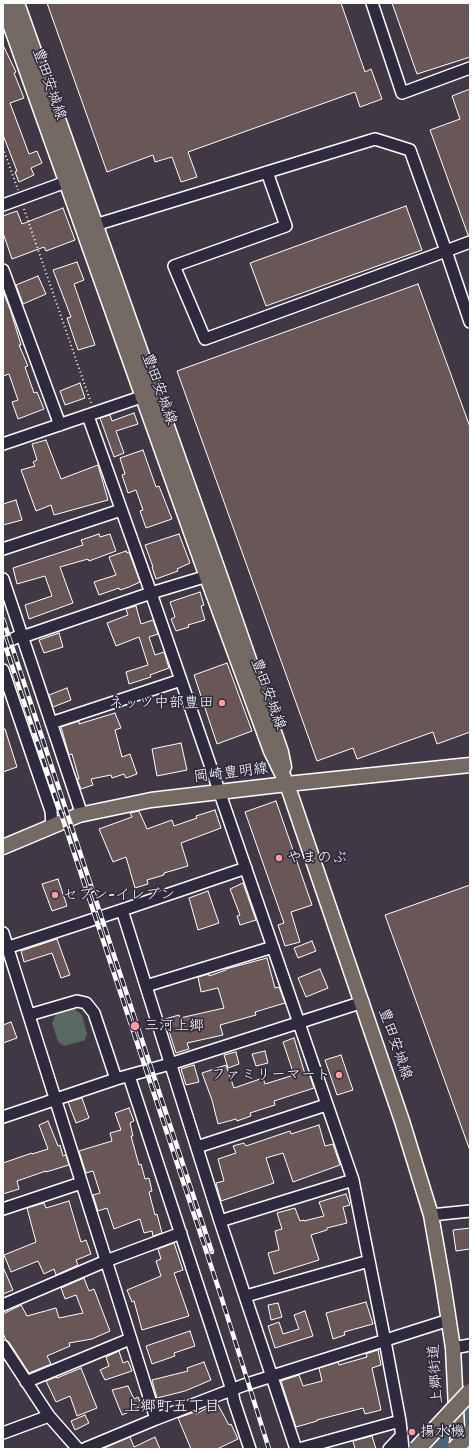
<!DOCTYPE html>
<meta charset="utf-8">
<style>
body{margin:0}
#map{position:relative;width:473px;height:1452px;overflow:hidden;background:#403845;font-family:Sriracha,sans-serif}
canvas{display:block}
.frame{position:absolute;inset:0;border:4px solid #fff;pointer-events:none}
</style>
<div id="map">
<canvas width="473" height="1452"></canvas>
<div class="frame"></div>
</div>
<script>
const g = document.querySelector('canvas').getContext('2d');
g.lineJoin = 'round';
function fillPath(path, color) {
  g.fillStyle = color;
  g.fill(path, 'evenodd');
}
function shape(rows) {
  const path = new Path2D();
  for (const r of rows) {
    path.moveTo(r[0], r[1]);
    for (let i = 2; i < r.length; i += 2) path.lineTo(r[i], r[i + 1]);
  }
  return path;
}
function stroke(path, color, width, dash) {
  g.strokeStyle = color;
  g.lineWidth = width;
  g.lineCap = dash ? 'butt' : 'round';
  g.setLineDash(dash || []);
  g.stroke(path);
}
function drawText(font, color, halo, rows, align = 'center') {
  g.font = font + ' Sriracha,"Klee One",sans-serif';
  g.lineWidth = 3.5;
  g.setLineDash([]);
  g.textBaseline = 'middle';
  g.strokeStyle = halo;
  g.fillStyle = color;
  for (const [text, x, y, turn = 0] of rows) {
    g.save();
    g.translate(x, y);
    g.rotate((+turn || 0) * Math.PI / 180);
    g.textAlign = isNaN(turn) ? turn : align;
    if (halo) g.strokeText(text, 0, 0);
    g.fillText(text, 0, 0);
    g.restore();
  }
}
const green = shape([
 [72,1007,82,1015,87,1034,85,1040,64,1046,58,1042,52,1023,57,1012]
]);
const water = shape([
 [470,1403,470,1426,449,1449,428,1449,438,1436,470,1403]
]);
const building = shape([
 [47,3,341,3,365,72,371,69,382,99,360,107,355,92,188,152,197,177,181,182,172,157,155,162,153,155,107,172,47,3],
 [392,3,470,3,470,57,417,74,392,3],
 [3,45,16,72,14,73,24,98,10,103,29,154,37,151,42,163,31,168,34,175,19,182,15,172,17,171,3,135,3,45],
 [470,89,470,235,468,235,430,130,460,119,452,96,470,89],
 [406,206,422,250,266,306,250,263,406,206],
 [63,208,75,240,46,251,44,247,12,259,3,233,3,216,17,211,22,224,63,208],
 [77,262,84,280,74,284,95,345,78,350,67,318,71,317,53,270,77,262],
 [38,276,46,294,23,304,16,285,38,276],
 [418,284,470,427,470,732,437,744,433,732,357,759,353,748,317,761,177,371,418,284],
 [3,294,4,294,10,309,21,345,19,345,28,366,25,367,34,393,37,392,44,409,18,419,12,402,18,400,9,374,3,376,3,294],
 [80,383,85,398,65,405,60,391,80,383],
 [134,413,138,424,116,431,124,453,114,457,100,418,110,415,112,421,134,413],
 [46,440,61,479,98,465,108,500,54,515,51,505,36,511,21,470,35,466,33,462,37,460,32,444,46,440],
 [143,450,156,487,159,486,172,519,146,528,140,511,143,510,136,490,128,493,122,475,125,474,120,458,143,450],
 [16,500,22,520,3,525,3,504,16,500],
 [99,534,100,537,110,534,116,551,89,561,88,559,60,567,73,603,29,619,25,605,52,596,45,576,17,584,13,568,83,545,81,540,99,534],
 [179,534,190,563,177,569,178,571,156,579,152,567,153,567,145,545,179,534],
 [126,551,127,553,129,552,140,582,129,587,120,590,119,588,99,595,94,582,116,575,109,557,126,551],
 [200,592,204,605,201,606,205,620,188,625,189,627,176,631,171,619,175,617,170,602,200,592],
 [136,606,141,624,153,620,158,634,149,637,155,655,164,652,169,668,150,675,151,677,129,684,126,672,148,665,142,646,139,637,116,646,107,623,128,615,126,609,136,606],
 [59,633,63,647,44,653,39,640,59,633],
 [227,663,252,731,217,744,194,675,227,663],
 [67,688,71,700,53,707,49,695,67,688],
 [115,713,121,728,115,730,122,757,130,754,137,774,126,778,124,774,112,778,111,775,91,779,93,785,81,789,77,779,79,779,72,754,69,755,61,727,79,721,79,724,115,713],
 [3,729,5,729,17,767,3,772,3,729],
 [181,743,187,770,157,776,152,749,181,743],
 [276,801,312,905,291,912,300,942,285,946,278,925,284,923,245,812,276,801],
 [215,810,221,828,181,843,188,866,164,873,164,875,147,880,148,884,135,888,126,857,113,862,99,829,132,817,130,813,139,811,147,829,172,820,174,826,197,818,196,816,215,810],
 [58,879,67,906,52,911,42,884,58,879],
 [243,883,256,920,240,925,237,916,240,915,230,889,243,883],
 [470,885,470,1148,469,1148,385,915,470,885],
 [208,891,219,923,198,930,189,898,208,891],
 [57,939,70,975,61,978,52,953,24,962,21,951,57,939],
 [312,941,316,951,298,958,294,948,312,941],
 [267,958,275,988,279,987,285,1003,255,1012,256,1015,220,1025,223,1035,187,1043,189,1049,176,1053,165,1019,179,1015,180,1018,224,1008,218,988,201,992,198,977,209,974,209,976,226,970,226,969,267,958],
 [320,969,328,988,306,997,298,978,320,969],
 [11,1022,17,1038,3,1043,3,1025,11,1022],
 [294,1038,305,1074,309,1073,314,1088,274,1101,275,1105,250,1113,251,1116,237,1121,236,1119,218,1124,212,1100,202,1073,226,1065,234,1088,263,1078,265,1084,294,1075,283,1042,294,1038],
 [265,1051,268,1063,256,1066,252,1054,265,1051],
 [236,1052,239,1064,228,1068,224,1055,236,1052],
 [341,1055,353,1090,337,1095,325,1060,341,1055],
 [194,1065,199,1082,186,1085,181,1069,194,1065],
 [82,1098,89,1118,76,1123,68,1102,82,1098],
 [129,1108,134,1121,130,1123,133,1136,131,1136,139,1165,141,1164,145,1179,149,1178,152,1191,149,1192,155,1215,157,1214,162,1233,153,1236,152,1231,144,1233,140,1219,114,1229,107,1208,98,1211,93,1195,100,1193,93,1171,86,1173,79,1151,112,1141,110,1133,121,1130,115,1113,129,1108],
 [48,1121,58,1146,60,1145,63,1156,66,1155,69,1165,46,1172,46,1171,17,1181,19,1189,3,1194,3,1163,32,1153,32,1154,48,1149,39,1125,48,1121],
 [319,1125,325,1146,333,1144,340,1165,293,1182,283,1153,266,1158,274,1183,221,1201,216,1183,224,1181,218,1159,236,1153,233,1146,244,1143,246,1146,290,1131,291,1134,319,1125],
 [346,1194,350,1205,343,1207,347,1223,327,1228,327,1230,311,1235,319,1260,274,1274,268,1253,279,1250,275,1231,282,1229,277,1213,295,1208,300,1221,304,1220,304,1221,324,1216,319,1202,346,1194],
 [69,1201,81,1242,86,1240,91,1254,76,1260,78,1265,56,1275,54,1269,44,1274,38,1261,11,1272,4,1255,36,1242,27,1208,44,1203,46,1208,69,1201],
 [470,1228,470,1249,456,1251,453,1230,470,1228],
 [174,1243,183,1270,174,1273,189,1316,142,1330,134,1301,132,1302,127,1290,161,1276,156,1261,161,1259,158,1249,174,1243],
 [3,1267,13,1290,3,1294,3,1267],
 [84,1278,89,1291,94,1289,110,1331,92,1339,69,1343,70,1346,47,1356,51,1364,29,1373,9,1342,6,1340,3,1333,3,1314,21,1305,27,1316,56,1308,59,1318,83,1313,76,1295,65,1299,61,1288,84,1278],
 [366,1302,373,1324,344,1332,345,1335,333,1339,326,1313,366,1302],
 [278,1303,282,1317,271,1320,268,1305,278,1303],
 [305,1311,313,1336,275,1348,268,1326,279,1322,283,1334,299,1329,294,1315,305,1311],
 [190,1331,195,1346,174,1353,175,1356,152,1364,146,1346,190,1331],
 [378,1350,381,1365,372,1368,381,1410,365,1414,363,1408,317,1420,317,1421,296,1427,281,1381,299,1375,303,1386,322,1381,319,1368,338,1362,339,1365,367,1357,366,1354,378,1350],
 [119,1351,123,1363,128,1361,132,1371,105,1380,100,1370,109,1366,106,1357,119,1351],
 [204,1362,211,1380,185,1391,157,1398,152,1380,188,1371,187,1368,204,1362],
 [81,1368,97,1408,77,1416,70,1396,56,1402,46,1381,56,1377,57,1378,81,1368],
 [128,1386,134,1399,138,1397,142,1406,122,1415,112,1390,128,1386],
 [217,1403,229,1425,231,1424,238,1439,217,1449,191,1449,178,1418,195,1412,196,1414,217,1403],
 [85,1415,89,1423,75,1430,71,1421,85,1415],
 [372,1436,376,1449,355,1449,353,1441,372,1436],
 [130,1437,134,1447,155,1437,160,1449,102,1449,130,1437]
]);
const path = shape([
 [3,148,18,190],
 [24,209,91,403]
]);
const minor = shape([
 [372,3,402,93,470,68],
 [3,205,74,179],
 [95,225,375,139,410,150,446,251,205,339,174,266,286,226,267,172],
 [470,242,446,251,470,322],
 [3,270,60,425],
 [88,416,151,593,353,1180,385,1341,400,1421,403,1449],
 [3,444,150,394],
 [3,549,121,510],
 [3,579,82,815],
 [3,644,17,637,22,637,151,593,214,574],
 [3,670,51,811,52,826],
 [51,723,181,680],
 [246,868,122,910,220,1221,296,1449],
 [3,933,156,1419,244,1385,449,1320],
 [3,949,122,910],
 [146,986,273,947],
 [29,1015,77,1001,86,1003,94,1013,116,1079],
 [129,1076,232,1390,234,1401,250,1449],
 [3,1117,116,1079,170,1064,363,1002],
 [197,1147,326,1105],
 [3,1209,81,1183],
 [431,1215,470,1211],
 [220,1221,353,1180],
 [246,1296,369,1261],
 [3,1305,106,1261,181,1233],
 [3,1346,49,1416,78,1449],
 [453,1348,470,1345],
 [26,1382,130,1339],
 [3,1433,49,1416],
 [84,1449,156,1419],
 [299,1449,400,1421],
 [389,1449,402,1435]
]);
const major = shape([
 [17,3,219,573,281,752,284,767],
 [3,4,207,577,271,751,287,784,402,1121,431,1215,443,1283,453,1348,458,1449],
 [3,847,79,815,151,800,287,784,470,765]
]);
const rail = shape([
 [3,619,212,1252],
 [3,639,220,1293,269,1449]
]);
const highwayBridge = shape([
 [417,1449,470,1392],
 [455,1449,470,1433]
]);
const markers = [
 [222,703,4,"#ff9aa2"],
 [279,858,4,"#ff9aa2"],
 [55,895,4,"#ff9aa2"],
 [135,1026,5,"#ff9aa2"],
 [339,1075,4,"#ff9aa2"],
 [412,1432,4,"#ff9aa2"]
];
const streetNames = [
 ["豊田安城線",49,84,71],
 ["豊田安城線",159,389,70],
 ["豊田安城線",268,694,70],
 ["岡崎豊明線",231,773,-7],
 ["豊田安城線",395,1044,71],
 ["上郷街道",436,1374,-94]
];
const poiNames = [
 ["ネッツ中部豊田",214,703,"right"],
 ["やまのぶ",287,858],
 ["セブン-イレブン",63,895],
 ["三河上郷",144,1026],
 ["ファミリーマート",331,1075,"right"],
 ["揚水機",420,1432]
];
const neighbourhoodNames = [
 ["上郷町五丁目",172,1407]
];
fillPath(green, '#596961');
fillPath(water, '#4d6477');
stroke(water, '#94a2ad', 1);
fillPath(building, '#695757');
stroke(building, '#fff', 1);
stroke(minor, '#fff', 14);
stroke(major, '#fff', 17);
stroke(path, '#fff', 2, [1, 3]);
stroke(minor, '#2f2a3d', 11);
stroke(major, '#756964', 14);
stroke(rail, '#fff', 4.5);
stroke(rail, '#2f2a3d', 3, [9]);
stroke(highwayBridge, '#fff', 19, []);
stroke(highwayBridge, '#756964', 16);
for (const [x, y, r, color] of markers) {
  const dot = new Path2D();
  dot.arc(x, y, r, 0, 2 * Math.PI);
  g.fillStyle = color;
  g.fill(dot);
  stroke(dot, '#2f2a3d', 1.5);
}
drawText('15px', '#fff', '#2f2a3d', streetNames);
drawText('15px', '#fff', '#2f2a3d', poiNames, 'left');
drawText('16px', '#fff', '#2f2a3d', neighbourhoodNames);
</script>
